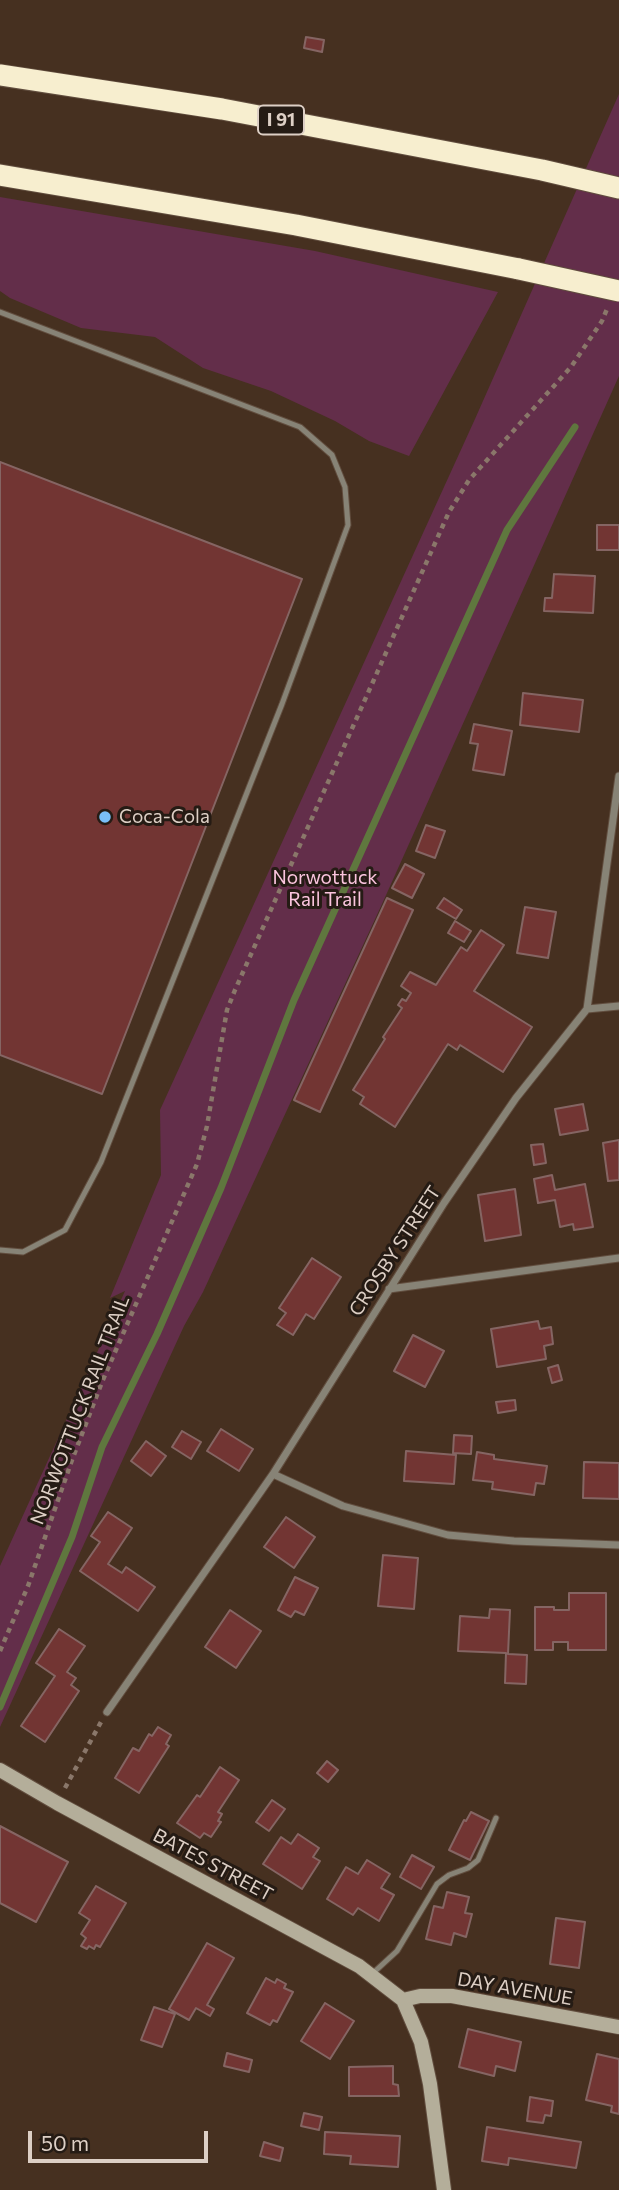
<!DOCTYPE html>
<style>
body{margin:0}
#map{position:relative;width:619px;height:2190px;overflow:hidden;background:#463020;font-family:Commissioner,sans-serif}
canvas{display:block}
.scale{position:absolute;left:28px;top:2131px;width:180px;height:32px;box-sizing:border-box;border:4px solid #ddcfc5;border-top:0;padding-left:9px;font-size:21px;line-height:24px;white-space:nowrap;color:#ddcfc5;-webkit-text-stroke:5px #251b14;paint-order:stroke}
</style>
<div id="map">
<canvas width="619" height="2190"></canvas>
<div class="scale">50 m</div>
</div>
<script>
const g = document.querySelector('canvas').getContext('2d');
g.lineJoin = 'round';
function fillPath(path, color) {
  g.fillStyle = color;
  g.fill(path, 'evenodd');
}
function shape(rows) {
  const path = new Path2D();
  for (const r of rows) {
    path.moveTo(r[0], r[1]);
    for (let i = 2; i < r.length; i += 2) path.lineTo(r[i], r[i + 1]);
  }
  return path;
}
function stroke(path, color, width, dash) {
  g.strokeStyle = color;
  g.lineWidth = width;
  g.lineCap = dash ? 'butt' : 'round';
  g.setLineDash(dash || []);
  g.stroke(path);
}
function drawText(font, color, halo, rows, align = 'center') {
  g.font = font + ' Commissioner,sans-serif';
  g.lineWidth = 6;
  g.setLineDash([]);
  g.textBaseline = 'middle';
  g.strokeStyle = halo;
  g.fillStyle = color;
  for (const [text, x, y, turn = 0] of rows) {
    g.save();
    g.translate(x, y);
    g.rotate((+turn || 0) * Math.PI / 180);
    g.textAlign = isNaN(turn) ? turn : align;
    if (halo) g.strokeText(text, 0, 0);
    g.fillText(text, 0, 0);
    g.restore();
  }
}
const green = shape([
 [619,94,619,376,382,904,203,1292,184,1326,0,1727,0,1566,125,1291,110,1298,161,1175,160,1110,475,419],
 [0,197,315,251,498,292,409,456,369,441,335,421,271,391,203,368,155,337,81,328,10,298,0,291]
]);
const stream = shape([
 [0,1707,72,1537,102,1447,157,1334,221,1188,294,1000,507,530,575,427]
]);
const building = shape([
 [306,37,324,40,322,52,304,48,306,37],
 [0,462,302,579,102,1094,0,1055,0,462],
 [597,525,619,525,619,550,597,550,597,525],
 [554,574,595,576,593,613,544,611,545,598,552,598,554,574],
 [523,693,583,700,579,732,520,725,523,693],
 [474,724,512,731,504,775,473,770,478,744,470,743,474,724],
 [426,825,445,831,435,858,416,851,426,825],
 [405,864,424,874,412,898,392,888,405,864],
 [387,898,413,910,320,1112,294,1100,387,898],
 [444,898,462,910,456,919,437,908,444,898],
 [525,907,556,912,548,958,517,953,525,907],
 [455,921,471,931,464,942,448,933,455,921],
 [481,930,504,945,474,991,532,1027,503,1072,460,1045,457,1050,448,1044,395,1127,360,1104,364,1097,353,1090,385,1039,383,1037,402,1008,398,1005,402,999,406,1001,411,993,401,986,410,972,436,985,461,947,467,951,481,930],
 [583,1104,588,1130,560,1135,555,1109,583,1104],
 [619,1140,619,1180,608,1181,603,1143,619,1140],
 [543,1144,546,1163,534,1165,531,1145,543,1144],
 [552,1175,555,1190,585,1184,593,1227,574,1230,573,1224,560,1227,555,1200,538,1203,534,1179,552,1175],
 [515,1189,521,1235,485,1241,478,1195,515,1189],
 [312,1258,341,1277,314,1319,306,1314,293,1335,277,1325,286,1313,279,1308,312,1258],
 [538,1321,540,1329,551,1327,553,1344,544,1346,546,1359,497,1367,491,1329,538,1321],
 [413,1335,444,1351,425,1387,394,1371,413,1335],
 [558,1365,562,1380,552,1383,548,1368,558,1365],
 [515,1400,516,1410,498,1413,496,1402,515,1400],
 [221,1429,253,1449,239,1471,207,1451,221,1429],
 [182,1431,201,1442,191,1459,172,1447,182,1431],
 [454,1435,472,1436,471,1454,453,1453,454,1435],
 [146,1441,166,1456,151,1476,131,1461,146,1441],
 [406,1451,456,1455,454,1484,404,1481,406,1451],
 [477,1452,494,1455,494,1459,547,1466,544,1484,536,1483,534,1495,492,1489,493,1482,473,1480,477,1452],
 [584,1462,619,1463,619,1499,583,1498,584,1462],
 [108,1512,132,1528,108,1564,122,1573,126,1567,155,1587,138,1611,80,1571,100,1542,91,1536,108,1512],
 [286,1517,315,1537,294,1568,264,1547,286,1517],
 [383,1555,418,1558,414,1609,378,1606,383,1555],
 [295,1577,318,1588,304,1615,295,1611,291,1617,278,1610,295,1577],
 [569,1593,606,1593,606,1650,568,1650,568,1642,553,1642,553,1650,535,1650,535,1607,554,1607,554,1610,569,1610,569,1593],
 [490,1609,510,1610,508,1654,527,1655,526,1684,505,1683,506,1653,458,1651,460,1616,489,1618,490,1609],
 [230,1610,261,1631,236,1668,205,1647,230,1610],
 [59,1629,85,1646,67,1672,76,1678,71,1685,79,1691,45,1742,21,1726,55,1676,36,1663,59,1629],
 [158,1727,171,1735,166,1744,169,1746,139,1793,115,1778,133,1748,139,1751,149,1734,152,1736,158,1727],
 [327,1761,338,1770,328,1782,317,1773,327,1761],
 [220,1767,239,1780,218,1812,222,1814,218,1821,221,1822,211,1837,204,1833,200,1838,177,1823,197,1795,200,1797,220,1767],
 [272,1800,285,1809,269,1831,256,1822,272,1800],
 [471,1812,489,1821,470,1860,449,1850,464,1820,466,1821,471,1812],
 [0,1826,68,1862,36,1922,0,1903,0,1826],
 [298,1834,319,1848,313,1857,320,1861,302,1889,263,1864,281,1837,291,1844,298,1834],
 [412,1855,434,1867,421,1889,400,1877,412,1855],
 [367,1860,390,1874,381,1888,394,1895,379,1921,358,1908,353,1915,327,1899,346,1867,358,1874,367,1860],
 [96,1886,126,1903,100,1947,96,1945,94,1949,89,1946,87,1949,81,1946,86,1938,81,1934,90,1920,79,1913,96,1886],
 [447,1892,469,1897,465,1913,472,1914,466,1937,454,1933,451,1945,426,1939,434,1906,443,1908,447,1892],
 [556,1918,585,1922,579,1968,550,1964,556,1918],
 [207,1943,234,1958,207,2005,214,2009,210,2016,196,2008,189,2020,169,2009,207,1943],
 [266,1978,275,1983,277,1979,286,1984,284,1988,293,1992,277,2022,273,2020,270,2025,247,2013,266,1978],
 [325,2003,354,2021,330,2059,301,2041,325,2003],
 [154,2007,175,2014,162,2047,141,2040,154,2007],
 [468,2029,521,2042,515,2071,496,2066,494,2076,459,2067,468,2029],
 [227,2053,252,2060,249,2072,224,2066,227,2053],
 [597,2054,619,2059,619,2114,611,2112,612,2106,586,2100,597,2054],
 [393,2066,393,2084,398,2085,399,2096,349,2096,349,2067,393,2066],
 [530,2097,553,2101,551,2116,545,2115,543,2123,527,2121,530,2097],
 [304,2113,322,2117,319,2130,301,2126,304,2113],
 [487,2127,581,2142,576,2168,509,2158,508,2165,482,2161,487,2127],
 [325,2132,400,2136,398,2167,350,2164,351,2156,324,2154,325,2132],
 [264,2142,283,2148,280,2161,260,2156,264,2142]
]);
const path = shape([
 [0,1651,28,1586,72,1460,102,1382,197,1164,207,1126,227,1010,235,990,449,512,469,480,571,367,602,321,607,309],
 [65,1788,101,1722]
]);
const lane = shape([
 [0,312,300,427,332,455,345,487,348,525,282,704,101,1162,65,1230,23,1252,0,1250],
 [372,1974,397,1951,437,1884,449,1875,468,1868,478,1860,496,1818]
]);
const street = shape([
 [587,1009,619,1006],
 [389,1289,619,1258],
 [273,1474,343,1506,448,1535,514,1541,619,1545],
 [107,1712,273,1474,444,1203,516,1098,587,1009,619,776]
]);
const secondary = shape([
 [0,1770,57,1803,359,1966,403,2000,421,2042,430,2084,444,2190],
 [403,2000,420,1996,452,1996,619,2027]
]);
const highway = shape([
 [0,75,222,109,542,170,619,188],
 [0,175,296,225,519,269]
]);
const highwayBridge = shape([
 [519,269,619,291]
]);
const markers = [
 [105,817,7,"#79bff8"]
];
const shields = [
 [281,120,46]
];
const shieldNames = [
 ["I 91",281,120]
];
const poiNames = [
 ["Coca-Cola",119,817]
];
const parkNames = [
 ["Norwottuck",325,878],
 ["Rail Trail",325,900]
];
const streetNames = [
 ["CROSBY STREET",395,1251,-57],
 ["NORWOTTUCK RAIL TRAIL",80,1410,-69],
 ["BATES STREET",213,1865,28],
 ["DAY AVENUE",515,1989,10]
];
fillPath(green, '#632e4a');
stroke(stream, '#5f773e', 7);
fillPath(building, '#723533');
stroke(building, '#856563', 2);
stroke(lane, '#614d3e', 7);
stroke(street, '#614d3e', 9);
stroke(secondary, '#614d3e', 16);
stroke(highway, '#614d3e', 23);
stroke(path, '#8a776a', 4.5, [5, 5]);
stroke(lane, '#878376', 5);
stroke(street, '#878376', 7);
stroke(secondary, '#b4ae9a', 14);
stroke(highway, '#f7eecf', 21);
stroke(highwayBridge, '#614d3e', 23, []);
stroke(highwayBridge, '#f7eecf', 21);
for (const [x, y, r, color] of markers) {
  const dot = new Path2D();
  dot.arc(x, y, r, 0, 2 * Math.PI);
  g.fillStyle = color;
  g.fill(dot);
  stroke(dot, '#251b14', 2.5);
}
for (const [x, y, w] of shields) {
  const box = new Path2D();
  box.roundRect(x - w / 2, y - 14.5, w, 29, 5);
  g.fillStyle = '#251b14';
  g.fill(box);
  stroke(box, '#ddcfc5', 2);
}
drawText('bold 18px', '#ddcfc5', null, shieldNames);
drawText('19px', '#ddcfc5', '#251b14', poiNames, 'left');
drawText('19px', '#fbc4de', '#251b14', parkNames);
drawText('19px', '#ddcfc5', '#251b14', streetNames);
</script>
